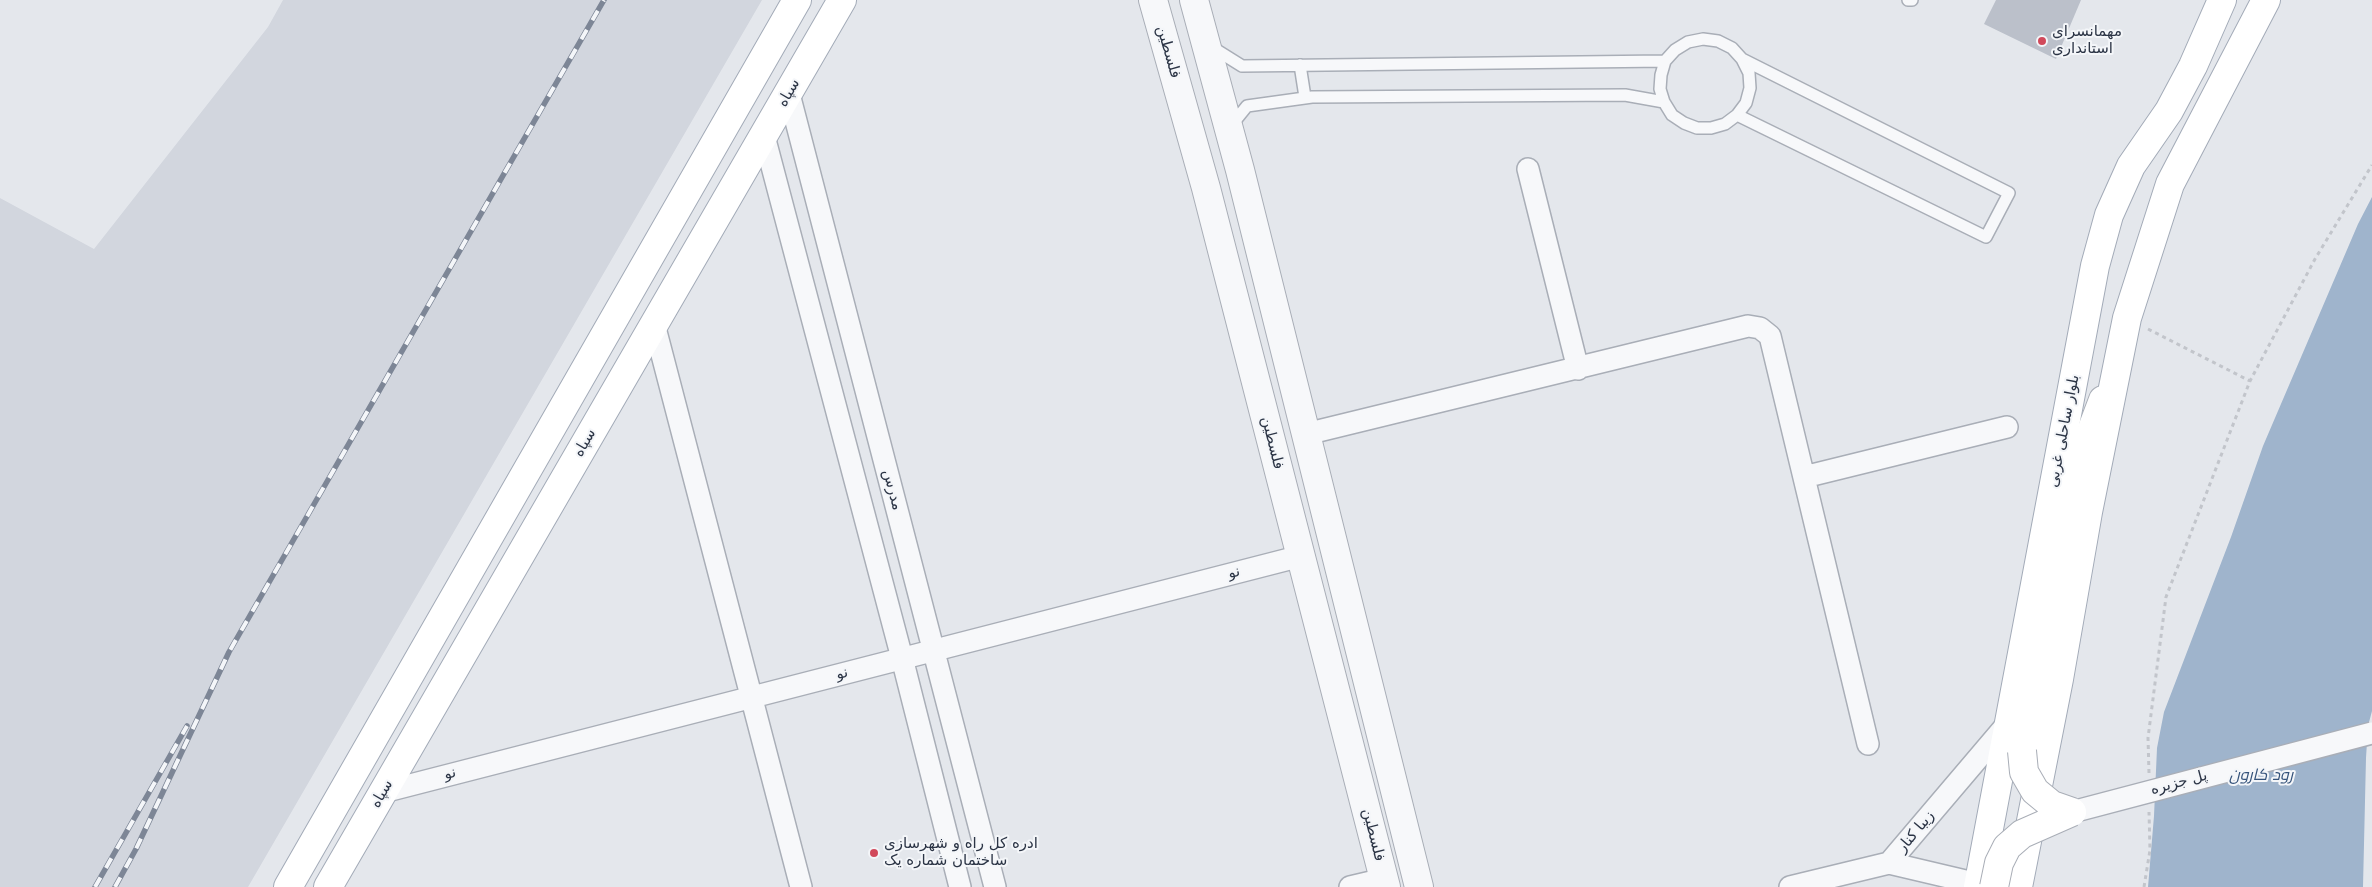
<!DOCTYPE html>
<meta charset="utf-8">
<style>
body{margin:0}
canvas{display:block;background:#e4e7ec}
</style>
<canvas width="2372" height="887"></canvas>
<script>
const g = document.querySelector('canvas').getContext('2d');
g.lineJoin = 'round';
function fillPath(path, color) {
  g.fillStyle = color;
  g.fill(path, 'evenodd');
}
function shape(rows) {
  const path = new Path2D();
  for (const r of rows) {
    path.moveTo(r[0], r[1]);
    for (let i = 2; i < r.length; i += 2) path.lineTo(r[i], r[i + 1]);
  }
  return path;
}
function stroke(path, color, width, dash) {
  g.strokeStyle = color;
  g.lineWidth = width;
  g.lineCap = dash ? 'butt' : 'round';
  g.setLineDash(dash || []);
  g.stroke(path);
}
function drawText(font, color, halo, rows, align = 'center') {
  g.font = font + ' "DejaVu Sans",Cairo,sans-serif';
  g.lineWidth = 4;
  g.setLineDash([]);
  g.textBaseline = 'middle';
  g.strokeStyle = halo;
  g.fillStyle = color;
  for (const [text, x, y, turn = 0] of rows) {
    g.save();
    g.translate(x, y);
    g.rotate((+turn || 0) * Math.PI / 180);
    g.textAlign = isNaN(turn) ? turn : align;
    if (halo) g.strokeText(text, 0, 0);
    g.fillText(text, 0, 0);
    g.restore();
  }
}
const built = shape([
 [283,0,762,0,248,887,0,887,0,198,94,249,268,27]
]);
const water = shape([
 [2372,197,2372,711,2368,726,2366,758,2363,887,2148,887,2154,816,2157,748,2164,712,2231,537,2263,446,2358,224]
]);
const building = shape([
 [1996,0,2081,0,2056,59,1984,24]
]);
const path = shape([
 [2148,329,2250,381],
 [2149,773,2148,738,2166,597,2250,381,2315,259,2372,165],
 [2144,887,2150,850,2149,812]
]);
const service = shape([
 [1908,0,1912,0],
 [1210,46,1242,66,1665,61],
 [1300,65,1305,97],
 [1737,115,1986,237,2009,193,1742,59,1732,48,1718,41,1703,39,1688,42,1675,50,1665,61,1661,75,1660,89,1664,102,1672,115,1684,123,1697,128,1711,128,1725,124,1737,115,1746,103,1750,88,1749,73,1742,59],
 [1230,127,1247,106,1312,97,1625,95,1664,102]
]);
const minor = shape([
 [789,94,995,887],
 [764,136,902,658,960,887],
 [1528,169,1578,369],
 [654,324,801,887],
 [1306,434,1748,326,1760,328,1770,336,1868,744],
 [1804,477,2007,427],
 [383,792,1301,556],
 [1889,863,1978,884],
 [1350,887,1384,879],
 [1790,887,1889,863,2008,723]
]);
const tertiary = shape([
 [1153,0,1206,188,1386,887],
 [1194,0,1240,170,1419,887]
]);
const secondary = shape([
 [2022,751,2071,484,2103,400]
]);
const primary = shape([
 [288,887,797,0],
 [328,887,842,0],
 [1978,887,2095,266,2109,215,2131,166,2169,111,2193,66,2222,0],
 [2018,887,2059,679,2088,512,2127,318,2170,184,2266,0]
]);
const rail = shape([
 [95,887,187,726],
 [115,887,136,849,229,652,604,0]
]);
const minorBridge = shape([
 [2072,812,2372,733]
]);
const secondaryBridge = shape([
 [2022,751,2024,772,2035,791,2052,805,2072,812],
 [1994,887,1999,863,2007,847,2022,834,2072,812]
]);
const markers = [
 [2042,41,5,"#d1495b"],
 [874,853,5,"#d1495b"]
];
const poiNames = [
 ["مهمانسرای",2052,32],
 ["استانداری",2052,49],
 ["ادره کل راه و شهرسازی",884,844],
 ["ساختمان شماره یک",884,861]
];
const streetNames = [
 ["فلسطین",1168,52,74],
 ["سپاه",789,93,-60],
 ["بلوار ساحلی غربی",2064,431,-79],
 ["سپاه",585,443,-60],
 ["فلسطین",1272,443,76],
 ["مدرس",892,490,75],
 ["نو",1234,573,-14],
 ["نو",842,674,-14],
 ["نو",450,774,-14],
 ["پل جزیره",2179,783,-15],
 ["سپاه",382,794,-60],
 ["زیبا کنار",1916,832,-50],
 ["فلسطین",1373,835,76]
];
const waterNames = [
 ["رود کارون",2261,776]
];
fillPath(built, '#d2d6de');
fillPath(water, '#9fb4cc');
fillPath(building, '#bbc0ca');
stroke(service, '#a9aeb7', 14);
stroke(minor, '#a9aeb7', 24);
stroke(tertiary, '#a9aeb7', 30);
stroke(secondary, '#a9aeb7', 30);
stroke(primary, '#a3abb8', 30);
stroke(path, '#c2c5cb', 3, [4, 4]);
stroke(service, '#f7f8fa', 11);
stroke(minor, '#f7f8fa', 21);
stroke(tertiary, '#f7f8fa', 28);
stroke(secondary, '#fff', 28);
stroke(primary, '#fff', 28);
stroke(rail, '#7d8696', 5.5);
stroke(rail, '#f4f6f9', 4, [11]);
stroke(minorBridge, '#a9aeb7', 24, []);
stroke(secondaryBridge, '#a9aeb7', 30, []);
stroke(minorBridge, '#f7f8fa', 21);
stroke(secondaryBridge, '#fff', 28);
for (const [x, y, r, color] of markers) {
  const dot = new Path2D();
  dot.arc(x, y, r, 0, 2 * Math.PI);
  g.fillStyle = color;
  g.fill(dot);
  stroke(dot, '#f4f6f9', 2);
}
drawText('15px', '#2b3445', '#f4f6f9', poiNames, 'left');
drawText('15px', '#2b3445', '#f4f6f9', streetNames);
drawText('italic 16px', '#34527a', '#f4f6f9', waterNames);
</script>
